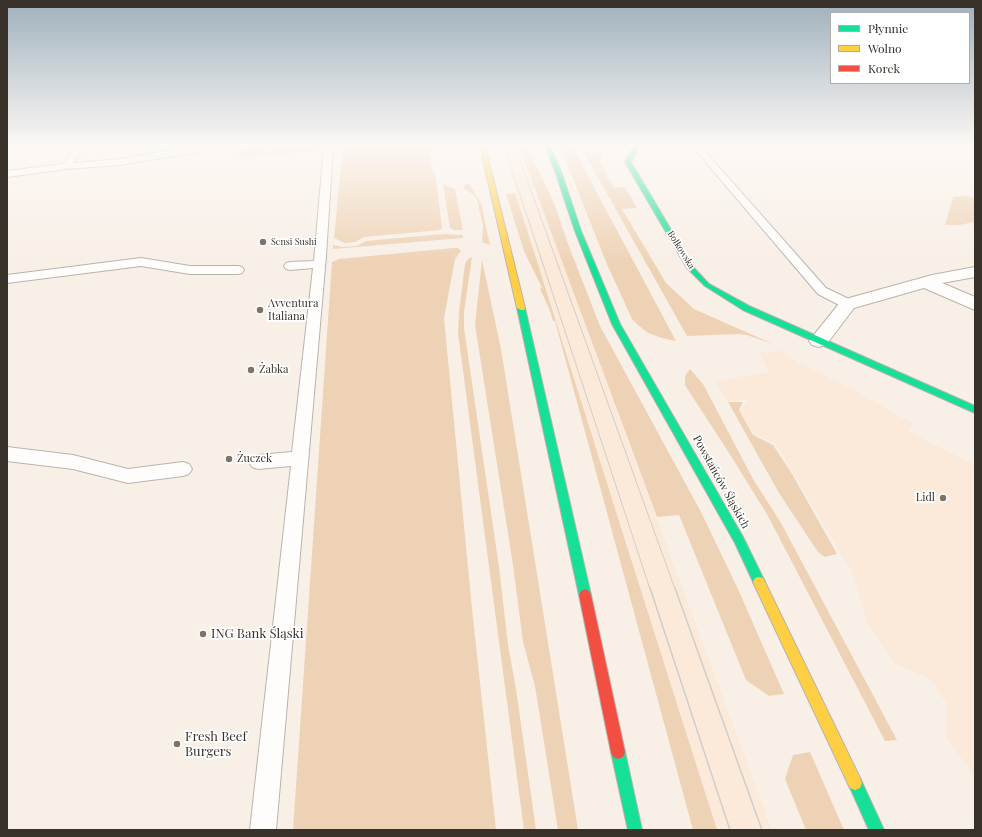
<!DOCTYPE html>
<meta charset="utf-8">
<style>
body{margin:0}
#map{position:relative;width:982px;height:837px;overflow:hidden;background:#f8efe7;font-family:"Playfair Display",serif}
canvas{display:block}
.frame{position:absolute;inset:0;border:8px solid #37312a;pointer-events:none}
.legend{position:absolute;left:830px;top:12px;width:140px;height:72px;box-sizing:border-box;background:#fff;border:1px solid #afadaa;margin:0;padding:5px 7px;list-style:none;font-size:12px;color:#37312a}
.legend li{display:flex;align-items:center;gap:8px;height:20px}
.legend b{width:20px;border:1px solid #afadaa}
</style>
<div id="map">
<canvas width="982" height="837"></canvas>
<div class="frame"></div>
<ul class="legend">
<li><b style="height:5px;background:#16e098"></b>Płynnie</li>
<li><b style="height:5px;background:#ffcf43"></b>Wolno</li>
<li><b style="height:5px;background:#f24e42"></b>Korek</li>
</ul>
</div>
<script>
const g = document.querySelector('canvas').getContext('2d');
g.lineJoin = 'round';
function fillPath(path, color) {
  g.fillStyle = color;
  g.fill(path, 'evenodd');
}
function shape(rows) {
  const path = new Path2D();
  for (const r of rows) {
    path.moveTo(r[0], r[1]);
    for (let i = 2; i < r.length; i += 2) path.lineTo(r[i], r[i + 1]);
  }
  return path;
}
function stroke(path, color, width, dash) {
  g.strokeStyle = color;
  g.lineWidth = width;
  g.lineCap = dash ? 'butt' : 'round';
  g.setLineDash(dash || []);
  g.stroke(path);
}
function drawText(font, color, halo, rows, align = 'center') {
  g.font = font + ' "Playfair Display",serif';
  g.lineWidth = 3.5;
  g.setLineDash([]);
  g.textBaseline = 'middle';
  g.strokeStyle = halo;
  g.fillStyle = color;
  for (const [text, x, y, turn = 0] of rows) {
    g.save();
    g.translate(x, y);
    g.rotate((+turn || 0) * Math.PI / 180);
    g.textAlign = isNaN(turn) ? turn : align;
    if (halo) g.strokeText(text, 0, 0);
    g.fillText(text, 0, 0);
    g.restore();
  }
}
const built = shape([
 [501,146,519,146,772,830,717,830],
 [784,351,793,360,850,388,914,424,908,431,975,465,975,778,946,736,947,704,930,679,895,664,868,623,851,570,775,443,755,435,740,411,749,399,727,401,715,381,770,372,759,353]
]);
const green = shape([
 [296,146,319,146,318,151,266,155,269,148],
 [343,146,430,146,431,165,436,179,442,228,440,230,364,237,355,242,345,243,334,238],
 [519,146,527,146,554,203,568,244,600,326,701,512,738,589,784,694,769,696,746,680,679,515,657,517],
 [560,146,572,146,676,341,662,338,648,333,638,325,632,319,606,262],
 [265,148,263,156,238,157,241,150],
 [583,151,603,153,600,160,601,164,614,188,625,187,637,208,622,209,666,283,694,309,773,344,747,335,738,334,687,336],
 [443,184,455,189,463,230,454,230,450,228],
 [469,184,481,203,490,245,482,242,483,226,477,200,475,196,464,188,463,185],
 [515,193,524,220,619,521,717,830,693,830,555,321,553,321,549,308,540,289,542,288,524,251,506,194],
 [963,196,975,198,975,222,959,225,945,225,953,197],
 [444,234,463,235,463,238,333,249,333,245,343,247,357,246,366,241],
 [453,248,458,248,461,251,455,259,444,318,472,609,496,830,293,830,332,262,339,259],
 [472,257,464,312,464,328,499,567,508,645,516,689,536,830,524,830,458,333,459,312,465,264,468,259],
 [482,260,501,349,578,830,558,830,535,686,523,642,513,565,475,325],
 [690,369,703,384,753,479,781,523,897,740,885,741,768,516,731,456,685,385,685,376],
 [728,402,743,402,739,410,753,435,773,445,792,474,837,554,825,557,818,552,779,493],
 [810,752,844,830,806,830,785,779,793,755]
]);
const lane = shape([
 [76,146,85,146,73,163,120,159,196,146,219,146,215,149,120,165,66,169,7,177,7,171,63,164,76,146],
 [324,146,333,146,326,256,276,830,250,830,291,466,258,469,252,467,249,462,252,457,258,455,292,452,313,268,290,270,286,269,284,266,286,263,290,262,314,261,324,146],
 [692,146,704,146,702,148,826,288,853,301,855,304,853,307,843,307,818,294,692,146],
 [141,258,190,266,238,266,242,267,244,270,242,273,238,274,190,274,141,266,7,283,7,275,141,258],
 [7,447,73,455,128,469,183,462,189,464,192,469,189,474,183,476,128,483,73,469,7,461,7,447]
]);
const street = shape([
 [689,146,702,146,702,147,700,150,696,151,692,150,689,146],
 [975,267,975,277,942,283,975,297,975,310,924,288,854,308,826,345,819,347,812,345,809,341,842,300,932,275,975,267]
]);
const fast = shape([
 [545,146,550,146,562,174,581,231,620,324,743,537,765,582,763,586,759,587,755,586,735,543,612,324,575,231,556,174,545,146],
 [634,146,639,146,631,162,693,267,709,284,749,306,975,406,975,413,743,310,705,286,687,268,625,162,634,146],
 [518,306,521,306,525,308,591,595,589,599,585,601,581,599,579,595,517,308,518,306],
 [618,745,623,747,625,752,642,830,628,830,611,752,613,747,618,745],
 [855,776,860,778,884,830,869,830,848,783,850,778,855,776]
]);
const slow = shape([
 [480,146,485,146,525,308,524,310,521,310,517,308,480,146],
 [759,577,763,578,860,778,862,783,860,788,855,790,850,788,753,582,755,578,759,577]
]);
const jam = shape([
 [585,589,589,591,591,595,625,752,623,757,618,759,613,757,611,752,579,595,581,591,585,589]
]);
const tramFar1 = shape([
 [504,146,650,589],
 [515,146,675,589]
]);
const tram = shape([
 [650,588,730,830],
 [675,588,762,830]
]);
const markers = [
 [263,242,4,"#7b746c"],
 [260,310,4,"#7b746c"],
 [251,370,4,"#7b746c"],
 [229,459,4,"#7b746c"],
 [943,498,4,"#7b746c"],
 [203,634,4,"#7b746c"],
 [177,744,4,"#7b746c"]
];
const farPoinames = [
 ["Sensi Sushi",271,242]
];
const farStreetnames = [
 ["Bolkowska",681,250,58]
];
const poiNames = [
 ["Avventura",268,304],
 ["Italiana",268,317],
 ["Żabka",259,370],
 ["Żuczek",237,459],
 ["Lidl",935,498,"right"]
];
const streetNames = [
 ["Powstańców Śląskich",721,482,61]
];
const nearPoinames = [
 ["ING Bank Śląski",211,634],
 ["Fresh Beef",185,737],
 ["Burgers",185,752]
];
fillPath(built, '#fbead9');
fillPath(green, '#eed2b5');
stroke(lane, '#bab3ac', 2);
stroke(street, '#bab3ac', 2);
stroke(fast, '#bab3ac', 2);
stroke(slow, '#bab3ac', 2);
stroke(jam, '#bab3ac', 2);
fillPath(lane, '#fefdfb');
fillPath(street, '#fefdfb');
fillPath(fast, '#16e098');
fillPath(slow, '#ffcf43');
fillPath(jam, '#f24e42');
stroke(tramFar1, '#d0cecb', 1);
stroke(tram, '#d0cecb', 1.5);
const sky = g.createLinearGradient(0, 0, 0, 264);
sky.addColorStop(0, '#9fb0bd');
sky.addColorStop(0.55, '#fcf8f4');
sky.addColorStop(1, '#fcf8f400');
g.fillStyle = sky;
g.fillRect(0, 0, 982, 264);
for (const [x, y, r, color] of markers) {
  const dot = new Path2D();
  dot.arc(x, y, r, 0, 2 * Math.PI);
  g.fillStyle = color;
  g.fill(dot);
  stroke(dot, '#fff', 1.5);
}
drawText('9px', '#37312a', '#fff', farPoinames, 'left');
drawText('9px', '#37312a', '#fff', farStreetnames);
drawText('11px', '#37312a', '#fff', poiNames, 'left');
drawText('11px', '#37312a', '#fff', streetNames);
drawText('13px', '#37312a', '#fff', nearPoinames, 'left');
</script>
